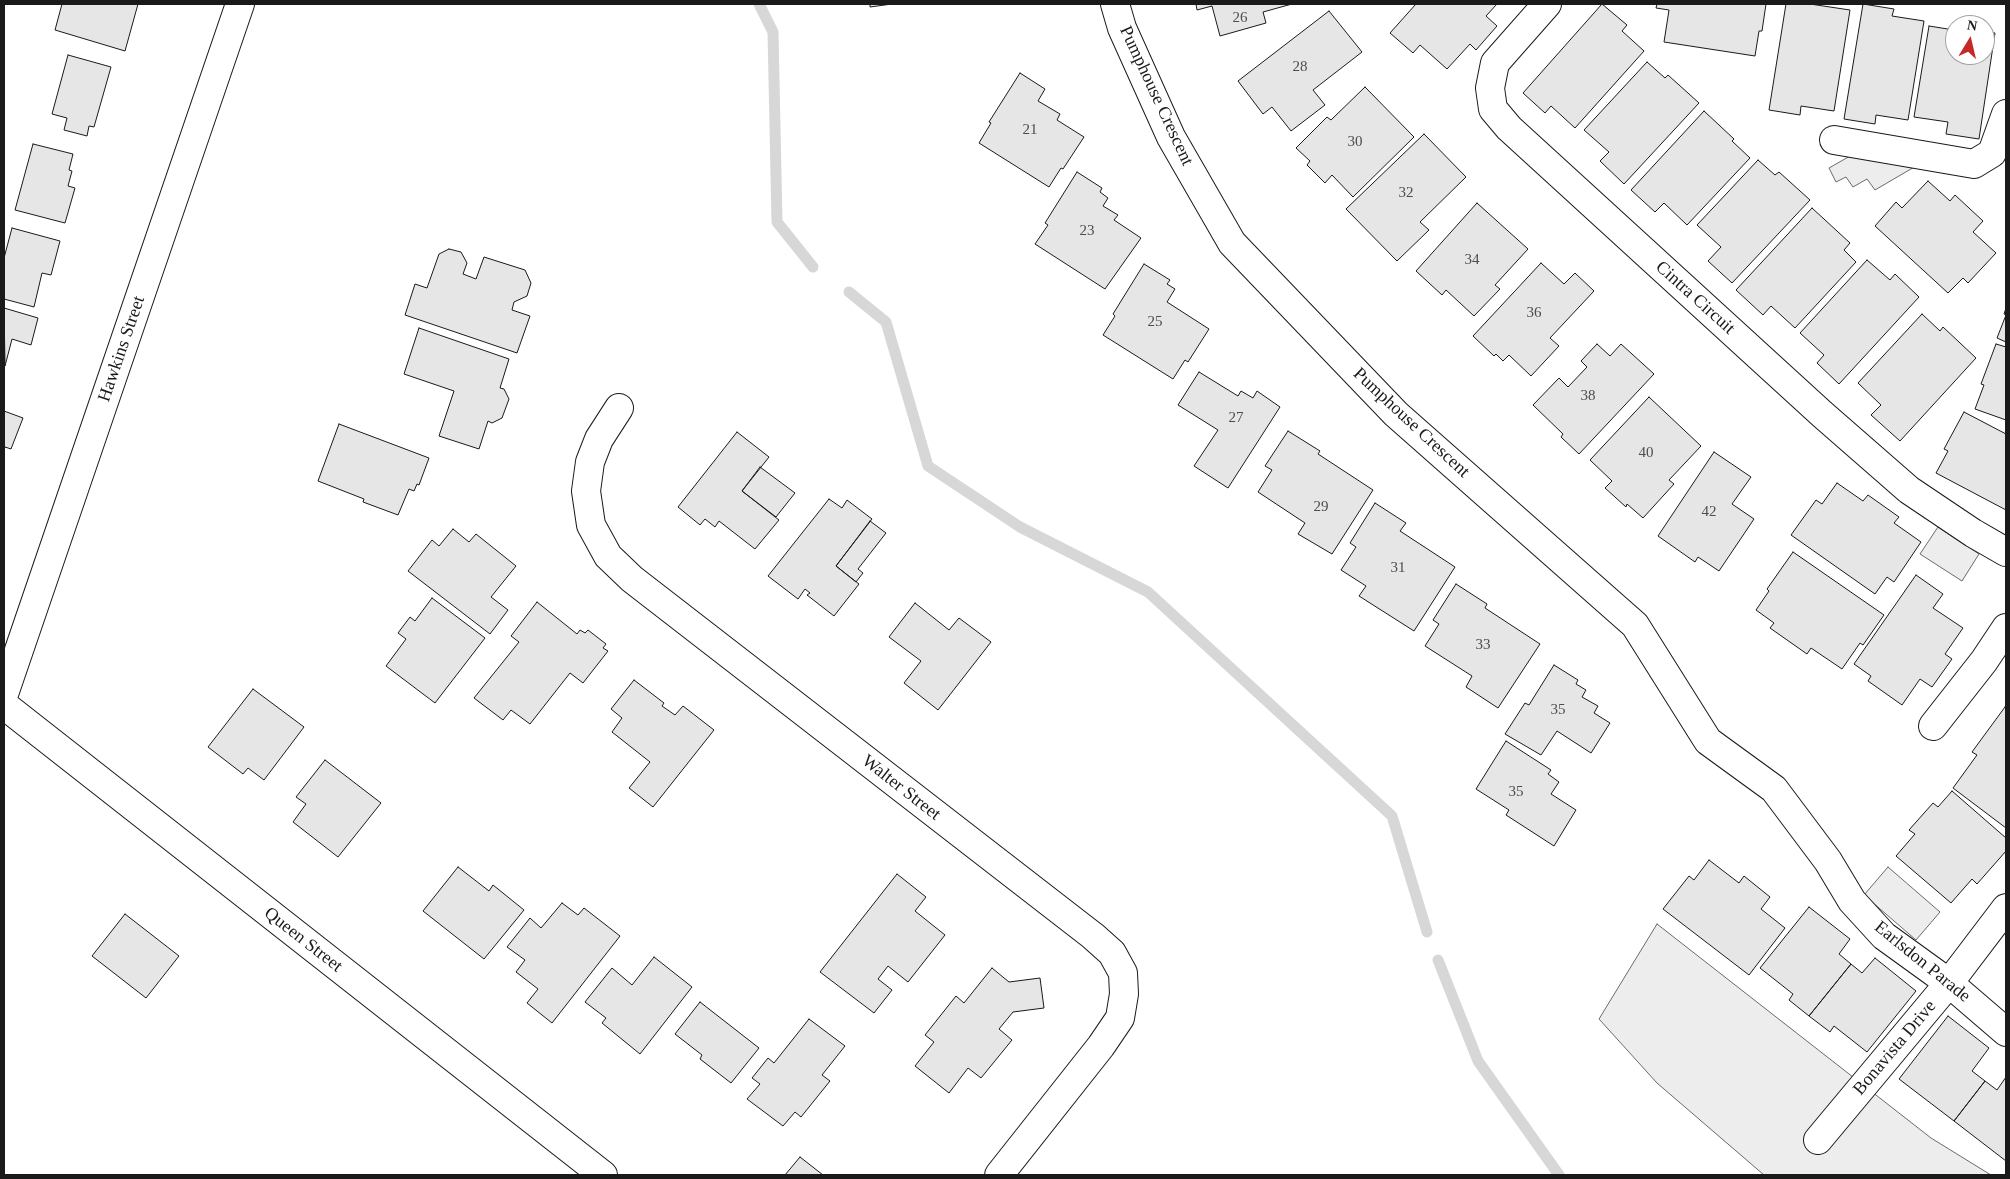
<!DOCTYPE html>
<style>
body{margin:0}
#map{position:relative;width:2010px;height:1179px;overflow:hidden;background:#fff;font-family:"Times New Roman",serif}
canvas{display:block}
.frame{position:absolute;inset:0;border:5px solid #1a1a1a;pointer-events:none}
.north{position:absolute;left:1945px;top:15px;width:50px;height:50px;box-sizing:border-box;background:#fff;border:1px solid #a3a3a3;border-radius:50%;rotate:9deg;font-size:14px;font-weight:700;line-height:20px;text-align:center;color:#1a1a1a}
.north::after{content:'';display:block;margin:auto;width:18px;height:22px;background:#c62828;clip-path:polygon(50% 0,100% 100%,50% 72%,0 100%)}
</style>
<div id="map">
<canvas width="2010" height="1179"></canvas>
<div class="frame"></div>
<div class="north">N</div>
</div>
<script>
const g = document.querySelector('canvas').getContext('2d');
g.lineJoin = 'round';
function fillPath(path, color) {
  g.fillStyle = color;
  g.fill(path, 'evenodd');
}
function shape(rows) {
  const path = new Path2D();
  for (const r of rows) {
    path.moveTo(r[0], r[1]);
    for (let i = 2; i < r.length; i += 2) path.lineTo(r[i], r[i + 1]);
  }
  return path;
}
function stroke(path, color, width, dash) {
  g.strokeStyle = color;
  g.lineWidth = width;
  g.lineCap = dash ? 'butt' : 'round';
  g.setLineDash(dash || []);
  g.stroke(path);
}
function drawText(font, color, halo, rows, align = 'center') {
  g.font = font + ' "Times New Roman",serif';
  g.lineWidth = 4;
  g.setLineDash([]);
  g.textBaseline = 'middle';
  g.strokeStyle = halo;
  g.fillStyle = color;
  for (const [text, x, y, turn = 0] of rows) {
    g.save();
    g.translate(x, y);
    g.rotate((+turn || 0) * Math.PI / 180);
    g.textAlign = isNaN(turn) ? turn : align;
    if (halo) g.strokeText(text, 0, 0);
    g.fillText(text, 0, 0);
    g.restore();
  }
}
const built = shape([
 [1850,156,1916,166,1875,190,1867,179,1853,187,1846,177,1836,182,1829,168,1850,156],
 [1938,527,1979,554,1962,581,1920,554,1938,527],
 [1888,867,1940,912,1916,940,1864,895,1888,867],
 [1657,924,1931,1138,1991,1175,1764,1175,1657,1083,1599,1019,1657,924]
]);
const stream = shape([
 [759,4,773,32,777,222,813,267],
 [849,292,886,322,928,466,1020,527,1148,592,1392,816,1427,932],
 [1438,960,1478,1061,1559,1175]
]);
const building = shape([
 [62,4,138,4,125,51,55,30,62,4],
 [870,4,892,4,870,7,870,4],
 [1196,4,1292,4,1263,12,1266,23,1220,36,1212,6,1197,10,1196,4],
 [1416,4,1497,4,1486,16,1497,26,1476,50,1470,44,1447,69,1420,45,1413,53,1390,33,1416,4],
 [1602,4,1627,25,1622,31,1644,51,1575,128,1551,106,1545,113,1523,93,1602,4],
 [1657,4,1766,4,1762,31,1759,31,1755,56,1664,42,1669,10,1656,8,1657,4],
 [1786,4,1810,4,1850,10,1834,111,1801,106,1800,115,1769,110,1786,4],
 [1863,4,1894,9,1892,16,1924,21,1908,120,1876,115,1875,124,1844,119,1863,4],
 [1329,11,1362,52,1313,90,1325,105,1291,131,1272,107,1263,114,1238,81,1329,11],
 [1929,26,1954,30,1955,26,1955,55,1985,55,1985,31,1995,33,1979,139,1946,134,1948,122,1914,117,1929,26],
 [68,55,111,67,94,127,89,126,87,136,64,130,67,118,52,114,68,55],
 [1647,62,1665,78,1668,75,1699,103,1624,184,1600,161,1609,152,1584,130,1647,62],
 [1020,73,1045,89,1038,101,1060,114,1057,120,1084,137,1063,169,1061,168,1049,187,979,143,991,123,989,122,1020,73],
 [1365,87,1414,137,1353,197,1332,175,1325,183,1307,165,1310,161,1296,148,1327,117,1331,120,1365,87],
 [1704,111,1734,139,1732,141,1750,158,1687,225,1664,203,1655,212,1631,190,1704,111],
 [1424,134,1466,177,1420,222,1429,230,1397,261,1346,209,1424,134],
 [33,144,73,154,69,170,72,171,68,186,75,188,65,223,15,210,33,144],
 [1758,160,1775,175,1779,172,1810,200,1732,283,1708,261,1721,247,1697,225,1758,160],
 [1077,172,1102,188,1100,192,1108,198,1103,206,1118,215,1114,220,1141,238,1105,289,1035,244,1048,225,1045,223,1077,172],
 [1928,181,1950,201,1955,195,1983,221,1973,232,1996,253,1968,283,1963,278,1948,293,1875,226,1896,202,1902,208,1928,181],
 [1477,203,1528,249,1495,285,1500,289,1474,316,1446,290,1442,295,1416,271,1477,203],
 [1812,208,1850,243,1844,250,1856,262,1795,328,1771,306,1763,315,1736,290,1812,208],
 [12,228,60,241,51,275,42,273,34,307,4,299,4,258,12,228],
 [449,249,461,252,467,263,463,274,476,279,484,257,525,270,531,283,527,296,514,302,512,310,530,316,517,353,405,315,415,284,427,288,439,254,449,249],
 [1867,260,1890,280,1895,274,1919,297,1839,384,1817,363,1824,355,1800,333,1867,260],
 [1541,263,1564,284,1575,273,1594,291,1550,338,1559,346,1531,376,1509,355,1503,361,1496,354,1494,356,1473,336,1541,263],
 [1144,264,1170,280,1167,284,1175,289,1167,302,1209,329,1188,362,1185,360,1173,379,1103,335,1115,316,1113,314,1144,264],
 [4,308,38,318,31,345,12,339,5,366,4,308],
 [2006,308,2006,342,1997,338,2006,315,2004,314,2006,308],
 [1922,314,1940,331,1943,327,1976,358,1900,441,1871,415,1881,405,1858,383,1922,314],
 [419,328,509,359,500,388,504,389,509,399,502,418,492,423,488,421,479,449,439,436,454,391,404,374,419,328],
 [1597,344,1610,356,1621,344,1654,374,1579,454,1561,437,1563,434,1533,405,1559,378,1568,387,1587,367,1581,361,1597,344],
 [1996,344,2006,347,2006,420,1975,409,1984,385,1981,384,1996,344],
 [1199,372,1238,396,1241,391,1253,398,1257,391,1280,407,1228,488,1194,466,1218,430,1178,405,1199,372],
 [1649,397,1701,446,1669,480,1674,484,1643,518,1627,504,1626,507,1605,488,1612,481,1590,460,1649,397],
 [4,411,23,418,11,449,5,447,4,450,4,411],
 [1964,412,2006,434,2006,510,1936,473,1948,451,1944,449,1964,412],
 [339,424,429,458,419,485,417,484,414,491,409,489,398,515,363,502,364,499,318,481,339,424],
 [1288,431,1320,451,1318,454,1373,490,1332,554,1298,534,1305,523,1258,492,1272,470,1265,466,1288,431],
 [737,432,769,457,742,491,779,520,755,549,719,521,715,527,705,519,700,525,678,507,737,432],
 [1714,452,1751,477,1732,504,1754,519,1719,571,1698,557,1695,562,1658,536,1714,452],
 [760,467,795,493,776,517,742,491,760,467],
 [1837,483,1863,501,1868,495,1899,517,1894,523,1921,542,1894,582,1887,577,1875,594,1791,535,1816,500,1822,504,1837,483],
 [829,499,842,508,847,500,872,519,836,566,859,584,834,616,807,595,810,593,805,589,798,599,768,576,829,499],
 [1375,503,1406,523,1400,531,1455,567,1414,631,1359,596,1366,586,1341,570,1356,547,1350,543,1375,503],
 [870,521,886,533,858,569,863,573,856,582,836,566,870,521],
 [453,529,469,542,476,534,516,566,491,597,508,610,490,634,408,571,432,540,439,546,453,529],
 [1793,552,1884,615,1863,645,1860,643,1842,669,1811,648,1807,654,1770,628,1774,623,1756,610,1769,591,1767,589,1793,552],
 [1916,575,1943,594,1933,608,1963,628,1945,654,1952,659,1932,687,1920,679,1902,705,1868,681,1871,676,1854,664,1916,575],
 [1456,584,1487,604,1485,608,1540,644,1498,708,1466,687,1472,676,1425,646,1439,624,1433,620,1456,584],
 [432,598,485,638,435,703,386,666,406,639,398,633,410,617,415,621,432,598],
 [537,602,577,634,580,630,585,633,588,630,606,644,603,648,608,651,583,683,570,673,530,724,511,710,503,720,474,698,519,642,511,636,537,602],
 [915,603,949,630,959,618,991,642,938,710,904,683,921,661,889,637,915,603],
 [1554,665,1578,680,1576,684,1586,690,1582,697,1598,706,1594,713,1610,723,1591,753,1557,731,1541,755,1505,734,1525,703,1529,705,1554,665],
 [634,680,664,703,662,706,675,715,683,706,714,730,653,807,629,788,650,762,612,732,622,718,611,709,634,680],
 [253,689,304,727,264,780,248,768,243,774,208,747,253,689],
 [2005,707,2006,708,2006,828,1953,788,1977,755,1972,752,2005,707],
 [1506,741,1551,770,1548,774,1559,782,1551,794,1576,810,1554,846,1506,815,1509,810,1476,789,1506,741],
 [325,760,381,803,338,857,293,822,306,804,296,797,325,760],
 [1952,791,2006,838,2006,851,1977,884,1972,879,1951,903,1896,856,1915,834,1909,830,1933,803,1938,807,1952,791],
 [1709,860,1739,883,1744,876,1770,897,1761,909,1785,928,1749,975,1663,909,1689,876,1694,880,1709,860],
 [458,867,489,891,493,885,524,910,484,959,423,911,458,867],
 [897,874,926,897,915,911,945,935,908,982,888,966,878,979,892,990,874,1013,820,972,897,874],
 [562,903,578,915,584,908,620,936,552,1023,527,1003,538,989,516,972,525,960,507,947,530,918,541,928,562,903],
 [1809,907,1850,939,1839,954,1851,964,1809,1016,1789,1000,1793,994,1760,968,1809,907],
 [125,914,179,956,146,998,92,956,125,914],
 [654,957,692,987,640,1054,602,1023,606,1018,585,1002,612,968,632,985,654,957],
 [1875,958,1916,991,1867,1052,1834,1026,1830,1032,1809,1016,1851,964,1862,973,1875,958],
 [992,968,1009,982,1040,978,1044,1008,1013,1012,999,1029,1012,1040,981,1078,968,1068,949,1093,915,1066,934,1042,925,1035,956,996,964,1003,992,968],
 [700,1002,759,1048,731,1083,700,1059,702,1055,675,1034,700,1002],
 [1948,1016,1989,1048,1972,1071,1985,1081,1954,1121,1899,1079,1948,1016],
 [809,1019,845,1046,822,1075,830,1081,801,1117,795,1112,783,1126,747,1099,760,1084,752,1078,768,1058,774,1063,809,1019],
 [2006,1077,2006,1161,1954,1121,1985,1081,1997,1090,2006,1077],
 [800,1157,823,1175,785,1175,800,1157]
]);
const minor = shape([
 [1115,4,1122,28,1171,137,1232,243,1396,414,1635,625,1708,741,1774,789,1828,861,1852,901,1884,936,1949,983,2006,1032],
 [1547,4,1495,63,1490,88,1493,109,1509,128,1822,414,1909,490,1973,533,2006,552],
 [1834,140,1974,164,1992,153,2006,114],
 [619,408,599,439,590,462,586,491,591,525,608,556,632,579,1093,936,1112,953,1123,973,1124,994,1120,1018,1101,1046,999,1175],
 [4,694,240,4],
 [4,705,603,1175],
 [1933,726,1984,661,2006,628],
 [1818,1140,1949,983,2006,908]
]);
const numberNames = [
 ["26",1240,18],
 ["28",1300,67],
 ["21",1030,130],
 ["30",1355,142],
 ["32",1406,193],
 ["23",1087,231],
 ["34",1472,260],
 ["36",1534,313],
 ["25",1155,322],
 ["38",1588,396],
 ["27",1236,418],
 ["40",1646,453],
 ["29",1321,507],
 ["42",1709,512],
 ["31",1398,568],
 ["33",1483,645],
 ["35",1558,710],
 ["35",1516,792]
];
const streetNames = [
 ["Pumphouse Crescent",1156,96,65],
 ["Cintra Circuit",1695,298,42],
 ["Hawkins Street",122,349,-71],
 ["Pumphouse Crescent",1411,423,43],
 ["Walter Street",901,788,38],
 ["Queen Street",303,940,38],
 ["Earlsdon Parade",1922,962,39],
 ["Bonavista Drive",1895,1048,-50]
];
fillPath(built, '#ededed');
stroke(built, '#6a6a6a', 1);
stroke(stream, '#d7d7d7', 11);
fillPath(building, '#e6e6e6');
stroke(building, '#1a1a1a', 1);
stroke(minor, '#1a1a1a', 30);
stroke(minor, '#fff', 28);
drawText('15px', '#4d4d4d', null, numberNames);
drawText('18px', '#1a1a1a', '#fff', streetNames);
</script>
